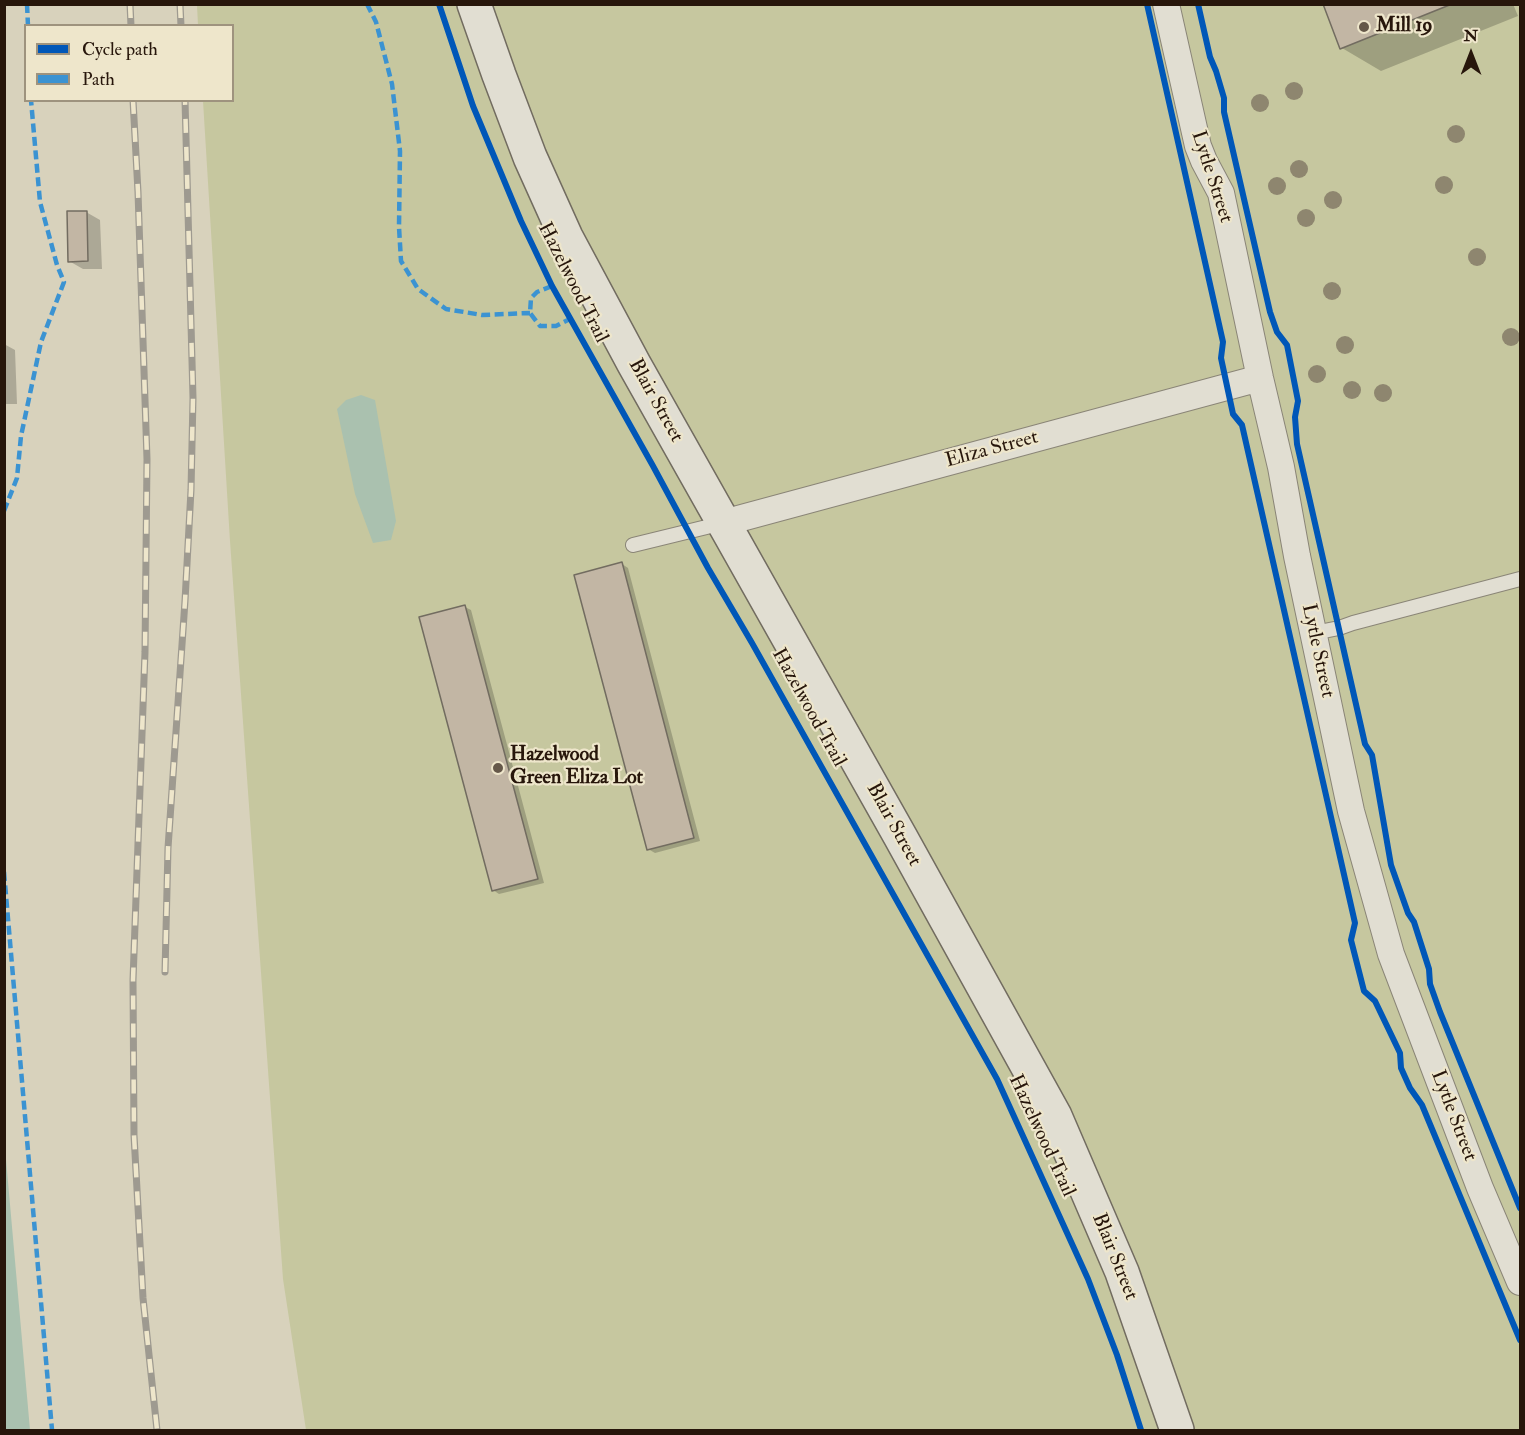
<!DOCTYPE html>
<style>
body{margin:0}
#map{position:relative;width:1525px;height:1435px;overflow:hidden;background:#d8d2bc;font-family:"IM FELL Double Pica",serif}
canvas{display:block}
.frame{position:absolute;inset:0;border:6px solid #27160b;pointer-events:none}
.legend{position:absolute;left:24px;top:24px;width:210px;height:78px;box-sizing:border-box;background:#eee6cb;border:2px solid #9e937e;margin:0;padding:8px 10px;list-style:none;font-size:18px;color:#27160b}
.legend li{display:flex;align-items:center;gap:12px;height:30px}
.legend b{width:30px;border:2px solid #9e937e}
.north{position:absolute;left:1441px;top:24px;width:60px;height:60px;-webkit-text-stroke:4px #eee6cb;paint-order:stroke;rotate:0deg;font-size:16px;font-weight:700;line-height:24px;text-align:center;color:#27160b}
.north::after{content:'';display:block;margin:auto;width:21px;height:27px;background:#27160b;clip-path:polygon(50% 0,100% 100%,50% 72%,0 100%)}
</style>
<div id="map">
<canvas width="1525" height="1435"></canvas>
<div class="frame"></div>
<ul class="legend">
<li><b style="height:8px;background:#0057b8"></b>Cycle path</li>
<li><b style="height:8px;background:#3b93d2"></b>Path</li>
</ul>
<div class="north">N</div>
</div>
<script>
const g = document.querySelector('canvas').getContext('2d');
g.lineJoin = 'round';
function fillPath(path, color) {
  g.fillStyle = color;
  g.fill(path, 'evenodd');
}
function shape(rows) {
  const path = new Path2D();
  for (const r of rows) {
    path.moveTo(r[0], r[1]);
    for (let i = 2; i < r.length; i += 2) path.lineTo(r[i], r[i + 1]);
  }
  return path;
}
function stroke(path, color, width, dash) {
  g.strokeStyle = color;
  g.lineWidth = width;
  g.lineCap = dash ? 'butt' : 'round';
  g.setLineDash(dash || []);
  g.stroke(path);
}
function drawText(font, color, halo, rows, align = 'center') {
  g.font = font + ' "IM FELL Double Pica",serif';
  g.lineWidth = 4.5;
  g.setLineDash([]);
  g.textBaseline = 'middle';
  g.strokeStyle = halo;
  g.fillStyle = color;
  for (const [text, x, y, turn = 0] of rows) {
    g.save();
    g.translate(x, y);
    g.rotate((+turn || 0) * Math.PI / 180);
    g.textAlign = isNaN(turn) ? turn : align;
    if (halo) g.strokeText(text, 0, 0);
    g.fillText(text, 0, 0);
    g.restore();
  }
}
const green = shape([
 [197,5,1520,5,1520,1430,306,1430,283,1279,230,541,203,101,232,100,232,26,198,25]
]);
const water = shape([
 [361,395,375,400,396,521,391,540,373,543,355,494,337,409,346,400],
 [5,1148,30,1430,5,1430]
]);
const shadow = shape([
 [1324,4,1513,4,1518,16,1381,71,1342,48],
 [86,212,100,220,102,269,83,269,69,261],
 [4,344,15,350,17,404,4,404],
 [622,564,628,568,700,841,655,853,648,849],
 [465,607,471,610,544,883,499,894,493,890]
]);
const building = shape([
 [1323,4,1452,4,1340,49,1323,4],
 [67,211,87,211,88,261,68,262,67,211],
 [622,562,694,838,647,850,574,575,622,562],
 [465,605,538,879,492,891,419,617,465,605]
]);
const lane = shape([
 [633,545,723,523],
 [1314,633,1339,628,1353,623,1520,579]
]);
const street = shape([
 [1166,4,1198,146,1204,161,1221,193,1260,378,1281,467,1297,556,1351,811,1391,954,1480,1188,1520,1282],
 [723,523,1260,378]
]);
const secondary = shape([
 [474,4,499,75,530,157,566,237,634,364,900,836,1055,1116,1122,1272,1177,1430]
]);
const rail = shape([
 [130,4,131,26],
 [180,4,181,26],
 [133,100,138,192,147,459,145,652,133,980,134,1135,143,1298,157,1430],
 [165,972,168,848,185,601,191,490,193,398,185,100]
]);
const quiet = shape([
 [27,4,28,26],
 [367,4,376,22,392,84,400,151,399,227,401,261,418,289,446,309,482,315,530,313],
 [552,286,537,292,531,298,530,313,540,326,556,326,570,319],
 [4,511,17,478,21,436,41,342,64,282,57,265,40,202,31,100],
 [4,872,52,1430]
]);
const cycleway = shape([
 [439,4,473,106,521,221,552,286,653,466,708,568,752,643,997,1079,1088,1279,1117,1355,1141,1430],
 [1147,4,1223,342,1221,358,1233,414,1242,425,1355,923,1351,940,1364,991,1375,1001,1400,1053,1401,1068,1410,1088,1422,1105,1520,1340],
 [1198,4,1210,57,1216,71,1224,98,1224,112,1270,312,1277,332,1287,345,1288,350,1298,401,1295,417,1297,444,1365,744,1372,755,1391,865,1408,913,1414,922,1429,969,1430,984,1440,1012,1520,1208]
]);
const trees = [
 [1294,91],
 [1260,103],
 [1456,134],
 [1299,169],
 [1444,185],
 [1277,186],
 [1333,200],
 [1306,218],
 [1477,257],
 [1332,291],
 [1511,337],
 [1345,345],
 [1317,374],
 [1352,390],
 [1383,393]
];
const markers = [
 [1364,27,6,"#655849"],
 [498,768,6,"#655849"]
];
const poiNames = [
 ["Mill 19",1376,27],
 ["Hazelwood",510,756],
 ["Green Eliza Lot",510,779]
];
const streetNames = [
 ["Lytle Street",1211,177,72],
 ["Hazelwood Trail",572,283,63],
 ["Blair Street",655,401,61],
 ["Eliza Street",992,450,-15],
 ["Lytle Street",1317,651,78],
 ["Hazelwood Trail",808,708,61],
 ["Blair Street",893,825,61],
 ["Lytle Street",1453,1116,69],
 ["Hazelwood Trail",1041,1136,65],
 ["Blair Street",1114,1257,68]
];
fillPath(green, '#c6c79f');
fillPath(water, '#aac1af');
fillPath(shadow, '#0003');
fillPath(building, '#c2b6a4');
stroke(building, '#726c60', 1.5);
stroke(lane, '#8a8577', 16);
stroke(street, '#8a8577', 28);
stroke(secondary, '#726c60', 36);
stroke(lane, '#e1ded2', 14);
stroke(street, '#e1ded2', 26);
stroke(secondary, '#e1ded2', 33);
stroke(rail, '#9e9a90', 7);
stroke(rail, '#eee6cb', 4.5, [14]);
stroke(quiet, '#3b93d2', 4.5, [9, 4.5]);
stroke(cycleway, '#0057b8', 6);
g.fillStyle = '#8e866f';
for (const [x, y] of trees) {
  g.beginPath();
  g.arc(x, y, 9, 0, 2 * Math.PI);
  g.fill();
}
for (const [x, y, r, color] of markers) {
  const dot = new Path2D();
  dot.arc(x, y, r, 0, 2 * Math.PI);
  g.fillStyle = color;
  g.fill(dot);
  stroke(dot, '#eee6cb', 2);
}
drawText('bold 20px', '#27160b', '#eee6cb', poiNames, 'left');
drawText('20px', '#27160b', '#eee6cb', streetNames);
</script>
